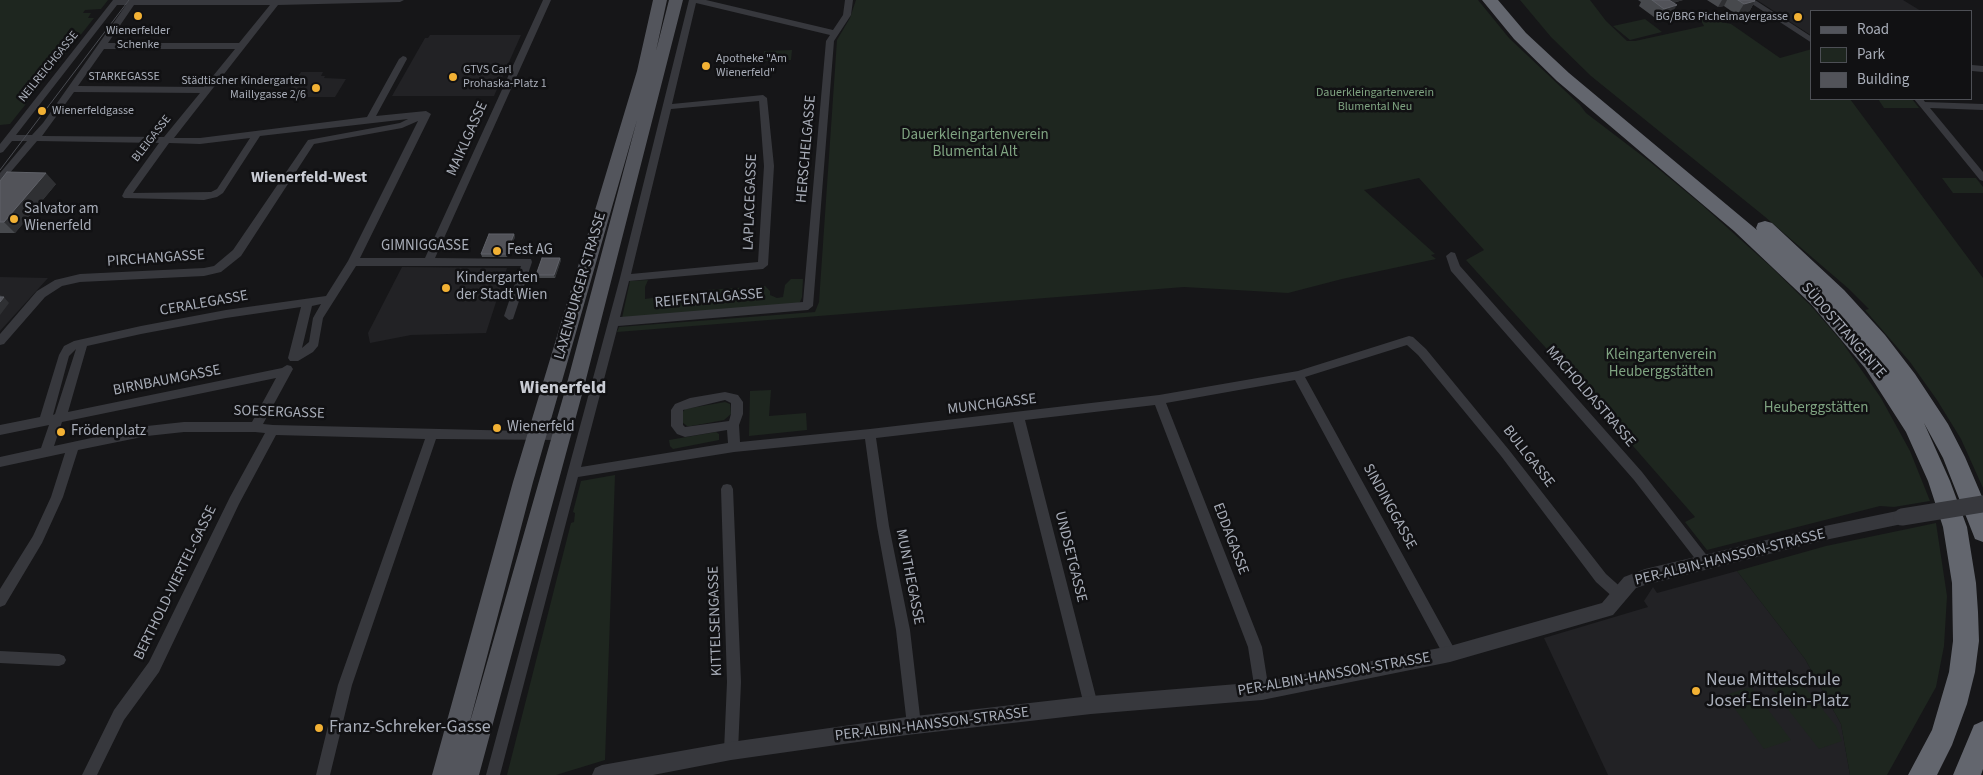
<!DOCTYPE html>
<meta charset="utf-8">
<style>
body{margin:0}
#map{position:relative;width:1983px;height:775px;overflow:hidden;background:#161618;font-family:"Source Sans 3",sans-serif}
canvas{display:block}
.legend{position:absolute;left:1810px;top:10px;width:162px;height:90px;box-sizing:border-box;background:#111113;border:1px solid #4d4f55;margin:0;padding:6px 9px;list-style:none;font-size:15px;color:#a8adb8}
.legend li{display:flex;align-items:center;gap:10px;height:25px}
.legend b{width:25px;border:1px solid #4d4f55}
</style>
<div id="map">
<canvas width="1983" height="775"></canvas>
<ul class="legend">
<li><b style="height:6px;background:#53555c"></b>Road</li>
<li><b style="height:14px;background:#1e261f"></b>Park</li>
<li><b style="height:14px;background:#525359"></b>Building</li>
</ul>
</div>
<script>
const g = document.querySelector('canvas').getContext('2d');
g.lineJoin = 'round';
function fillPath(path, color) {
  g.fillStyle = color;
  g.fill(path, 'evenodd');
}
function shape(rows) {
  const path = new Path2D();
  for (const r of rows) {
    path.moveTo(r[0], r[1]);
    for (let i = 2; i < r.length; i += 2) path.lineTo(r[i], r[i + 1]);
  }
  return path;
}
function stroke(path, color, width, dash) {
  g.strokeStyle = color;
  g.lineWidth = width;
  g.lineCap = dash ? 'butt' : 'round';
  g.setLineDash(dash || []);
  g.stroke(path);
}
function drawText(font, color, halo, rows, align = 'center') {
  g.font = font + ' "Source Sans 3",sans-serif';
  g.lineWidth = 5;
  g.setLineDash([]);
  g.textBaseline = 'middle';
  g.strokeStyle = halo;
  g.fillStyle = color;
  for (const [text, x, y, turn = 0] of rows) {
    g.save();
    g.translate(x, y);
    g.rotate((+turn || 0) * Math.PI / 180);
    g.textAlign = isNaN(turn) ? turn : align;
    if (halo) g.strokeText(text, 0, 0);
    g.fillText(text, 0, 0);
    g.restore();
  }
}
const built = shape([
 [1757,0,1903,0,1921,11,1812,11,1812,36],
 [430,35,521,35,494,96,392,96,425,38,428,38],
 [301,72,323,72,321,76,325,76,324,78,346,79,335,97,285,97],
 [402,267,507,268,486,333,411,335,370,343,368,333],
 [0,277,48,278,0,331],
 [1737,571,1805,659,1841,724,1850,775,1608,775,1544,638,1648,607,1644,601,1653,587,1657,593]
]);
const green = shape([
 [0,0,108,0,101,9,85,10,83,13,91,13,88,18,94,18,10,124,0,125],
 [856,0,1478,0,1509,38,1580,105,1586,113,1649,161,1702,205,1770,266,1811,306,1842,342,1881,398,1910,451,1930,501,1894,507,1880,506,1707,550,1685,522,1695,517,1585,391,1466,260,1484,250,1419,178,1364,190,1435,254,1431,255,1436,259,1342,279,1288,293,1184,287,617,332,619,327,815,312,819,302,837,40,850,18],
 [1520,0,1590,0,1606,21,1627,41,1635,41,1704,26,1699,17,1707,12,1721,22,1731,24,1780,58,1812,49,1812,99,1850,99,1983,278,1983,488,1961,439,1937,400,1910,362,1865,310,1869,309,1849,289,1764,216,1591,76,1551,37],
 [1645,19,1662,32,1630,40,1613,26],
 [792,50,791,60,763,61,764,51],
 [1878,99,1912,99,1919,108,1884,108],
 [1942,178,1976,178,1983,187,1983,193,1953,193],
 [791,279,803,279,802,297,800,302,797,304,622,318,630,281,648,280,645,287,645,299,706,290,765,286,770,291,770,295,777,298,783,297,785,285],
 [771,390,769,416,806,413,807,430,749,436,750,391],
 [725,402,730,404,731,414,724,420,691,426,687,426,682,422,682,413,685,409],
 [716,432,719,434,719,440,673,449,670,446,669,440],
 [615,475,605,760,556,775,507,775,571,523,574,522,575,513,573,512,581,481],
 [1936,523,1947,596,1944,646,1936,687,1887,775,1850,775,1841,724,1805,659,1737,571,1826,546],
 [1799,680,1836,726,1842,741,1819,749,1772,689],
 [1751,687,1791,740,1764,749,1725,695]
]);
const minor = shape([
 [113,0,404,0,400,2,278,5,174,138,200,138,367,117,399,59,403,56,406,57,407,59,376,116,426,111,431,114,360,258,425,258,543,0,551,0,435,258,531,259,532,262,513,319,509,320,504,316,521,266,356,266,323,318,318,346,313,352,298,361,290,361,288,358,301,307,226,318,141,334,87,346,68,412,282,368,287,365,291,366,293,369,263,424,273,425,565,432,567,435,565,438,561,440,436,439,352,685,330,775,316,775,338,685,425,439,276,435,239,504,159,672,124,720,97,775,82,775,114,710,149,662,230,497,265,433,255,432,184,432,147,436,78,450,63,497,42,543,5,605,0,607,0,589,33,536,51,497,65,453,0,467,0,457,41,448,49,425,0,435,0,425,40,417,59,355,64,346,74,341,141,326,226,310,326,296,348,261,418,121,402,128,314,144,241,256,221,272,204,276,80,282,62,286,45,297,4,344,0,345,0,334,37,291,55,280,80,274,204,268,214,266,233,250,308,140,400,123,408,119,260,136,223,193,217,197,204,200,124,198,122,196,125,190,159,143,37,141,3,181,0,182,0,173,27,141,12,141,3,152,0,153,0,144,113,0],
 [117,5,126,5,43,123,32,135,16,135,117,5],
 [134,5,270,5,239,43,108,43,134,5],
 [104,49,235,49,204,87,78,86,104,49],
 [74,92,200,93,164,137,42,136,74,92],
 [250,138,217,189,211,192,133,193,169,143,200,144,250,138],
 [321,304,313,318,309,342,302,348,312,306,321,304],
 [76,349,55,414,53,415,69,356,76,349],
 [276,378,252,422,184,422,147,426,54,446,62,422,276,378],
 [689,0,706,0,833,30,843,15,845,0,853,0,851,15,834,41,813,306,808,310,618,326,581,467,728,443,727,430,685,437,677,434,671,426,671,410,675,404,690,398,725,392,738,395,743,402,743,414,739,425,740,442,870,429,1159,395,1298,371,1409,336,1413,337,1426,349,1509,450,1606,574,1625,591,1626,595,1625,599,1620,601,1615,599,1596,582,1501,456,1418,355,1407,345,1305,377,1455,650,1457,654,1455,658,1450,660,1445,658,1295,380,1166,403,1262,647,1269,691,1267,696,1262,698,1257,696,1255,691,1248,647,1155,405,1025,420,1098,705,1096,710,1091,712,1086,710,1084,705,1013,422,876,438,889,526,910,630,921,725,919,730,914,732,909,730,907,725,896,630,877,526,865,439,734,452,578,477,500,775,486,775,620,278,689,0],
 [696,3,830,35,826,41,803,302,620,317,629,281,763,269,768,265,774,166,767,98,763,95,672,104,696,3],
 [759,101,764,166,758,262,631,274,671,109,759,101],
 [725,400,731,403,731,414,729,421,685,427,683,425,683,410,725,400],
 [1746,0,1755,0,1812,37,1812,43,1746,0],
 [1972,65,1983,66,1983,72,1972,71,1972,65],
 [1914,99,1923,99,1925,102,1983,104,1983,110,1930,108,1983,172,1983,181,1980,180,1914,99],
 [1451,252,1455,253,1460,266,1642,472,1708,557,1710,561,1708,565,1704,567,1700,565,1634,480,1451,271,1446,256,1451,252],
 [727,484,731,485,733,489,741,682,738,751,736,756,731,758,726,756,724,751,727,682,721,489,723,485,727,484],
 [0,651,59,654,64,656,66,660,64,664,59,666,0,663,0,651]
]);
const tertiary = shape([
 [1902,510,1908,512,1910,517,1908,522,1902,524,1825,540,1645,585,1636,588,1613,615,1450,662,1262,700,1091,714,907,735,731,760,653,775,592,775,595,768,602,765,731,742,907,717,1091,696,1262,682,1450,646,1602,603,1624,577,1645,569,1825,526,1902,510]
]);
const primary = shape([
 [653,0,667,0,656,51,669,0,683,0,584,387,479,775,432,775,513,482,637,71,653,0],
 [637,120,566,387,468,729,533,482,637,120]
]);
const motorway = shape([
 [1482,0,1498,0,1526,33,1569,73,1757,230,1756,228,1758,223,1765,221,1772,223,1844,290,1885,335,1915,374,1948,424,1965,457,1983,499,1983,542,1975,539,1943,458,1924,423,1950,481,1967,527,1976,583,1978,612,1979,641,1975,672,1967,704,1952,745,1937,775,1908,775,1932,730,1949,672,1953,641,1952,583,1943,527,1928,481,1906,432,1865,368,1811,304,1734,231,1557,81,1514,39,1482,0],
 [1983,721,1983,769,1981,775,1953,775,1974,725,1983,721]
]);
const tram = shape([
 [0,170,129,0]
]);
const tertiaryBridge = shape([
 [1902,517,1983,504]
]);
const wall = shape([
 [1638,0,1683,0,1673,3,1670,16,1658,20,1639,6,1641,2],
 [1707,0,1754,0,1755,1,1749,12,1737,15,1724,6,1718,7],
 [0,181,56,184,15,233,0,233],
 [514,234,515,237,507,257,482,257,481,254],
 [560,258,561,260,555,278,538,278,536,275]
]);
const shadedWall = shape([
 [1662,0,1683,0,1661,6],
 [1722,0,1727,0,1724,6,1718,7],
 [1755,1,1749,12,1737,15,1744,4],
 [1677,5,1670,16,1658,20,1664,9],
 [46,173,56,184,15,233,4,222],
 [514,234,515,237,507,257,506,254],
 [560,258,561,260,555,278,554,275],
 [0,295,4,297,9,303,0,315]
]);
const building = shape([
 [1652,0,1669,0,1677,5,1664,9,1652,0],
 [1738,0,1754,0,1755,1,1744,4,1738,0],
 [7,172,46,173,4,222,0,222,0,181,7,172],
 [489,234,514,234,506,254,481,254,489,234],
 [542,258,560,258,554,275,536,275,542,258],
 [0,297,4,297,0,302,0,297]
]);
const markers = [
 [138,16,5,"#f2b134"],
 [1798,17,5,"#f2b134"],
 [706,66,5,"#f2b134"],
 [453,77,5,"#f2b134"],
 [316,88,5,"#f2b134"],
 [42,111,5,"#f2b134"],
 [14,219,5,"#f2b134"],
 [497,251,5,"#f2b134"],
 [446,288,5,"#f2b134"],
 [497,428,5,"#f2b134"],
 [61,432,5,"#f2b134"],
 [1696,691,5,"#f2b134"],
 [319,728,5,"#f2b134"]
];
const farPoinames = [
 ["BG/BRG Pichelmayergasse",1788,17,"right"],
 ["Wienerfelder",138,31,"center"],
 ["Schenke",138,45,"center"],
 ["Apotheke \"Am",716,59],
 ["Wienerfeld\"",716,73],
 ["GTVS Carl",463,70],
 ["Prohaska-Platz 1",463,84],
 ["Städtischer Kindergarten",306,81,"right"],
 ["Maillygasse 2/6",306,95,"right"],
 ["Wienerfeldgasse",52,111]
];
const farStreetnames = [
 ["NEILREICHGASSE",49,67,-51],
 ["STARKEGASSE",124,77],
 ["BLEIGASSE",152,139,-52]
];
const farParknames = [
 ["Dauerkleingartenverein",1375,93],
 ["Blumental Neu",1375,107]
];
const parkNames = [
 ["Dauerkleingartenverein",975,136],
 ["Blumental Alt",975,153],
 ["Kleingartenverein",1661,356],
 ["Heuberggstätten",1661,373],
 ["Heuberggstätten",1816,409]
];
const streetNames = [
 ["MAIKLGASSE",468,139,-66],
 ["HERSCHELGASSE",807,149,-85],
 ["LAPLACEGASSE",751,202,-88],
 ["GIMNIGGASSE",425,247],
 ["PIRCHANGASSE",156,259,-4],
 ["LAXENBURGER STRASSE",581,286,-74],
 ["REIFENTALGASSE",709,299,-5],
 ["CERALEGASSE",204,304,-10],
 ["SÜDOSTTANGENTE",1843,331,49],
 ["BIRNBAUMGASSE",167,381,-11],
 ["MACHOLDASTRASSE",1590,397,49],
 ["MUNCHGASSE",992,405,-7],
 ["SOESERGASSE",279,413,2],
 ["BULLGASSE",1528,457,52],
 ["SINDINGGASSE",1389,507,61],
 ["EDDAGASSE",1230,539,69],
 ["UNDSETGASSE",1070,557,76],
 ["PER-ALBIN-HANSSON-STRASSE",1730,558,-14],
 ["MUNTHEGASSE",909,577,79],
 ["BERTHOLD-VIERTEL-GASSE",176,583,-64],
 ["KITTELSENGASSE",716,621,-92],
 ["PER-ALBIN-HANSSON-STRASSE",1334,675,-10],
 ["PER-ALBIN-HANSSON-STRASSE",932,725,-7]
];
const poiNames = [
 ["Salvator am",24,210],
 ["Wienerfeld",24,227],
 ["Fest AG",507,251],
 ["Kindergarten",456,279],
 ["der Stadt Wien",456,296],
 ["Wienerfeld",507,428],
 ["Frödenplatz",71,432]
];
const neighbourhoodNames = [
 ["Wienerfeld-West",309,178]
];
const quarterNames = [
 ["Wienerfeld",563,389]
];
const nearPoinames = [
 ["Neue Mittelschule",1706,681],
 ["Josef-Enslein-Platz",1706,702],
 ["Franz-Schreker-Gasse",329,728]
];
fillPath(built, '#222225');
fillPath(green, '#1e261f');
fillPath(minor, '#37383d');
fillPath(tertiary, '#37383d');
fillPath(primary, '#53555c');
fillPath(motorway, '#63666e');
stroke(tram, '#4a4c52', 1);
stroke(tertiaryBridge, '#37383d', 17);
fillPath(wall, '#47494d');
fillPath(shadedWall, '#2f3033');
fillPath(building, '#525359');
stroke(building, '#5f6168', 1);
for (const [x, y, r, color] of markers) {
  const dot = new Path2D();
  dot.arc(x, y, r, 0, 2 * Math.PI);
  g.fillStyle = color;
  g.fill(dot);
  stroke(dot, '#111113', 2);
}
drawText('12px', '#a8adb8', '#111113', farPoinames, 'left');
drawText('12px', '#a8adb8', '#111113', farStreetnames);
drawText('12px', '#7fa381', '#111113', farParknames);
drawText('15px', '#7fa381', '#111113', parkNames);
drawText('15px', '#a8adb8', '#111113', streetNames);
drawText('15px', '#a8adb8', '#111113', poiNames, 'left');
drawText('bold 16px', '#c9ccd4', '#111113', neighbourhoodNames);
drawText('bold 18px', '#c9ccd4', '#111113', quarterNames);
drawText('18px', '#a8adb8', '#111113', nearPoinames, 'left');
</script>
